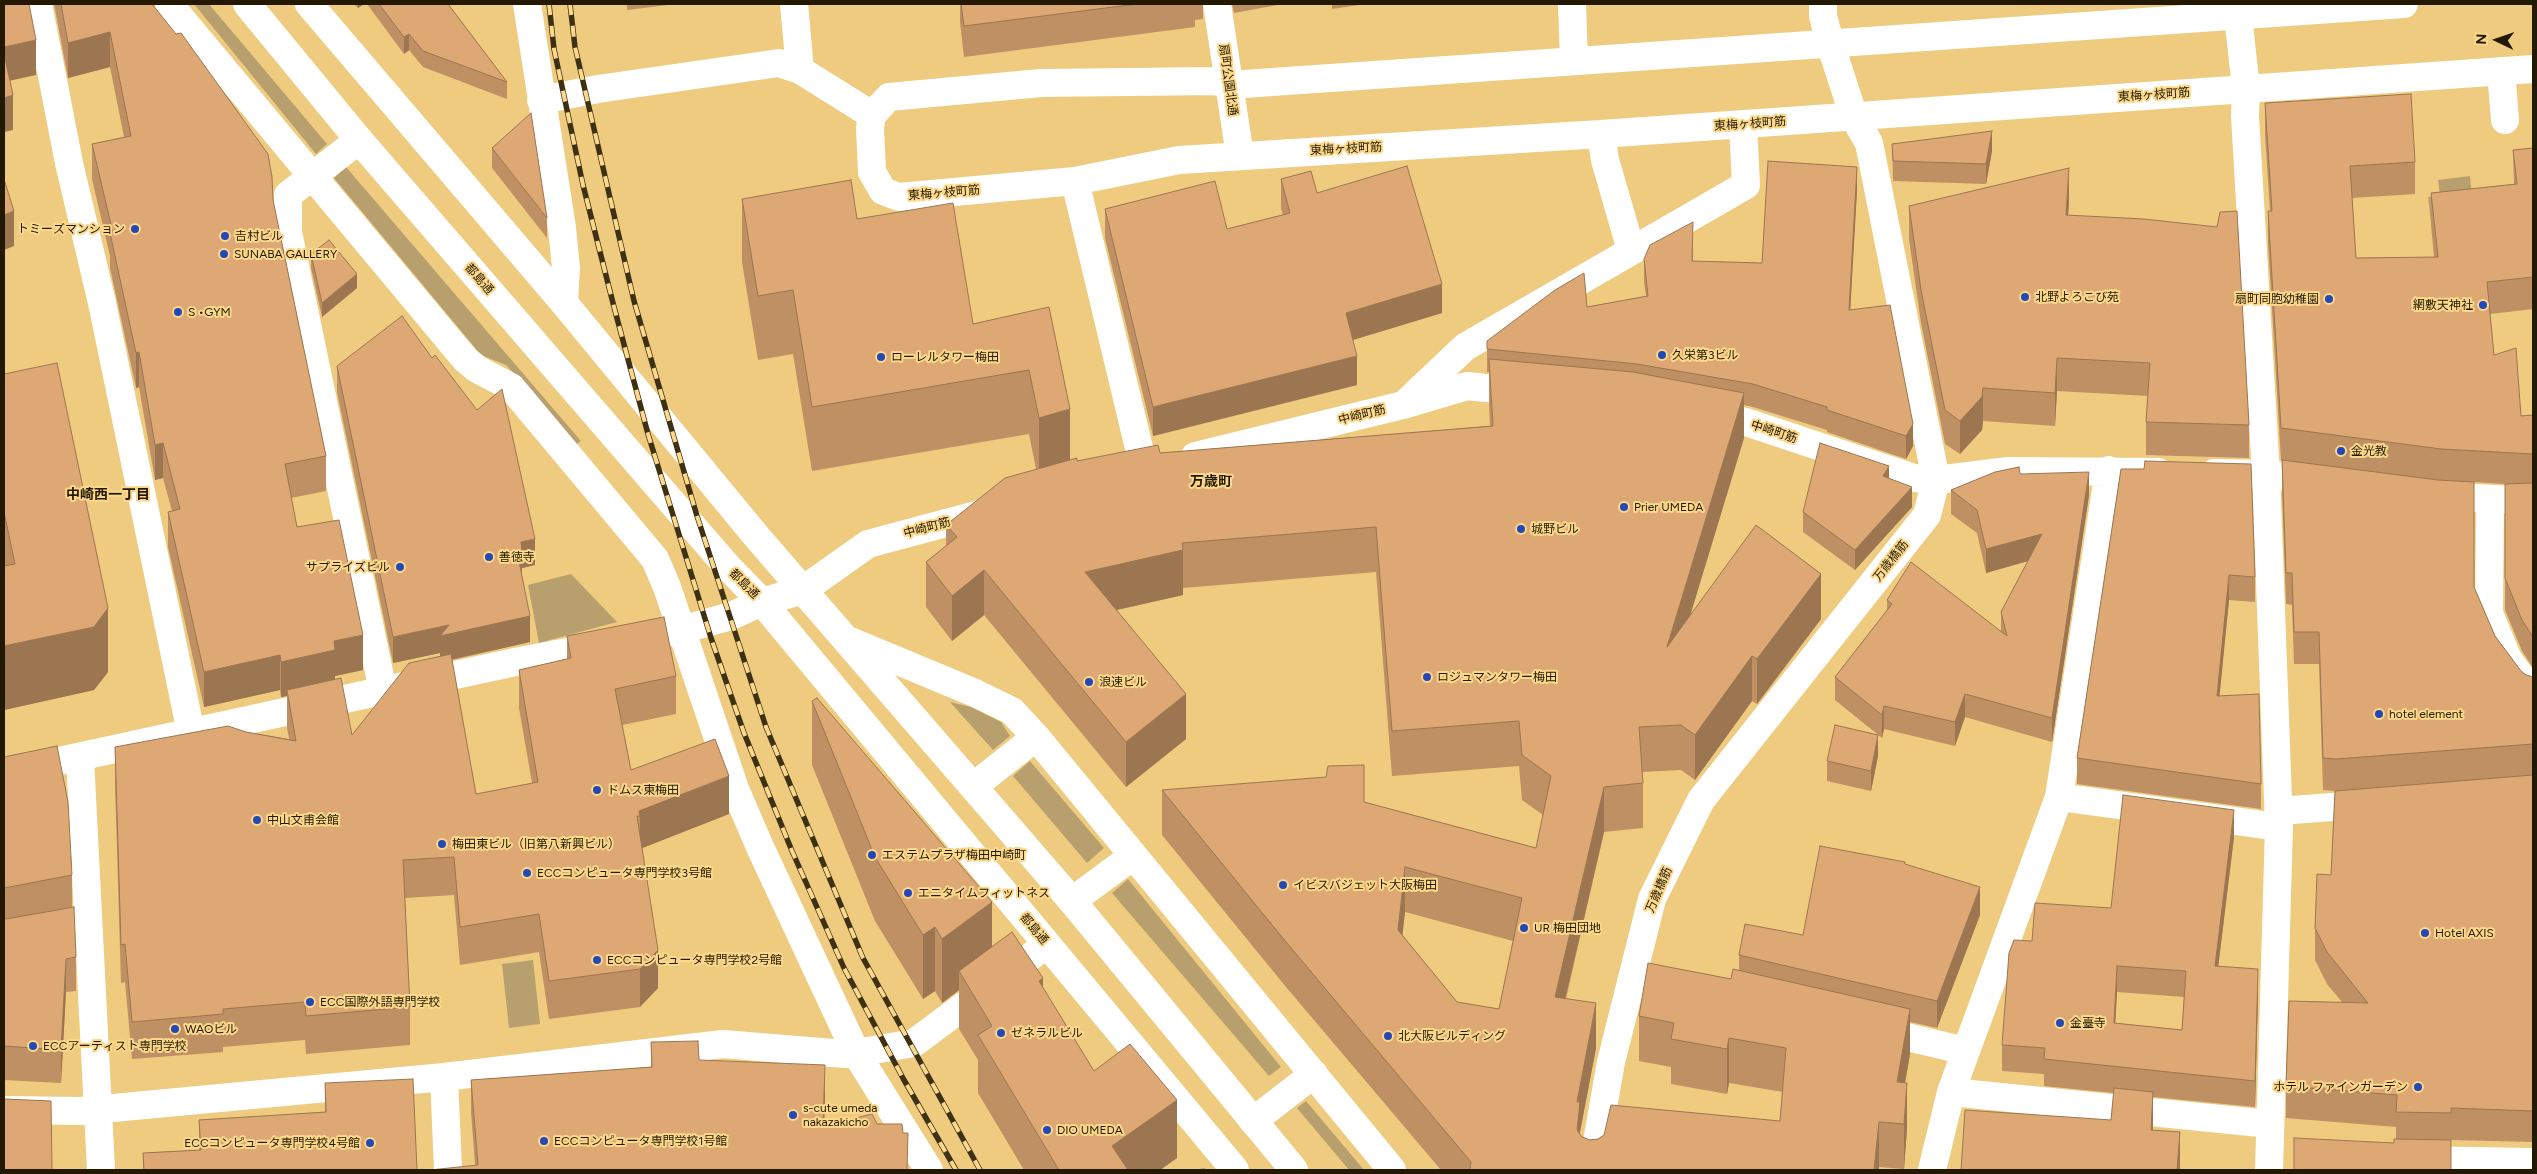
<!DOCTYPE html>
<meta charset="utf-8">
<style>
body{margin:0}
#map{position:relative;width:2537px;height:1174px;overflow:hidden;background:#efcb7f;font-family:Figtree,sans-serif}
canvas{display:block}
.frame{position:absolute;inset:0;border:5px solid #231902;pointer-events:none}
.north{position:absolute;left:2472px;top:15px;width:50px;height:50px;-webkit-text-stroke:4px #fcd88b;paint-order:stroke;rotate:273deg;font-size:14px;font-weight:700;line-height:20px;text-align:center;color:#231902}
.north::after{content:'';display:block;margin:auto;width:18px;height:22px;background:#231902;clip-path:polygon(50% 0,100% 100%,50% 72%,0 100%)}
</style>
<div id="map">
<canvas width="2537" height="1174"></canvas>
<div class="frame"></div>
<div class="north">N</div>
</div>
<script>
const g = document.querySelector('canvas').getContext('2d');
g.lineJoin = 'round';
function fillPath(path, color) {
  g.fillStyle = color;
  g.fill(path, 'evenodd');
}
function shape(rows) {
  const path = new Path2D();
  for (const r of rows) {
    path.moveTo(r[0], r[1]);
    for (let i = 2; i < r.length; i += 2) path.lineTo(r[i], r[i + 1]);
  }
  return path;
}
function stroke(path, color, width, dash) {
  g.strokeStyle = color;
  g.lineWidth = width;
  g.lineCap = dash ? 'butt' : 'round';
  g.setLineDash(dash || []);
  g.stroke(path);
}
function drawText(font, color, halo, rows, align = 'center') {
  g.font = font + ' Figtree,"Noto Sans JP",sans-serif';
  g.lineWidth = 4;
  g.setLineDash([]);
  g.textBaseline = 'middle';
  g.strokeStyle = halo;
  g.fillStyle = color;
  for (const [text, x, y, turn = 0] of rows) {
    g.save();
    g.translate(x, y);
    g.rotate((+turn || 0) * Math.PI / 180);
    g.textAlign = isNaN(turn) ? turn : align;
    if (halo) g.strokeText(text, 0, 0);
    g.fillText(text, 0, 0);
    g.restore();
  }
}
const green = shape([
 [194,4,209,4,327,144,316,154],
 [346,167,581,441,575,445,531,391,506,365,481,355,334,178],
 [2470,176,2474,218,2431,223,2428,197,2440,196,2438,180],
 [571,574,617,622,539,643,528,585],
 [950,702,971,707,1001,722,1010,736,993,750],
 [1030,761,1104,848,1087,863,1013,776],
 [1128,879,1281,1067,1269,1076,1112,893],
 [533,960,540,1024,509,1028,502,964],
 [1306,1101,1364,1170,1349,1170,1297,1108]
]);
const minor = shape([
 [38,4,69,163,102,303,191,733],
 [169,4,465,359,477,369,511,387,655,559,667,587,735,789,760,847,856,1053,929,1170],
 [527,4,562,228,566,268,564,303],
 [794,4,800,70,872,115],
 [1217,4,1240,156],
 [1572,4,1574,61],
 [2240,4,2238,16,2246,88,2245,116,2266,474,2279,827,2269,1170],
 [2404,4,1229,85,1216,81,1041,83,889,97,872,115,870,128,872,172,883,191,899,197,1075,181,1179,160,1601,134,2533,69],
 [2501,71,2505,120],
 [541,100,598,89,779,63,800,70],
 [1601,134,1605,160,1631,250],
 [359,140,288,195,288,232,383,691],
 [1075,181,1144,469],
 [1408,401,1465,347,1746,185,1743,124],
 [1707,415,1746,422,1914,478,1936,480,2008,471,2158,472],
 [1195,456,1403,405,1467,386,1525,392],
 [2214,473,2266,474,2320,481],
 [2437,496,2533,501],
 [2490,499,2489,613,2508,659,2533,693],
 [850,641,975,693,1012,711,1036,737,1392,1170],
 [80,758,101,1170],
 [4,773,515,662,681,630,731,616,762,602,803,590,868,544,987,512],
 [974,786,1036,737],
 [2059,797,2279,827],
 [2279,811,2372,804],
 [1072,901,1133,856],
 [1873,1029,1966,1051],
 [444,1077,448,1170],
 [1951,1092,2270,1124],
 [4,1110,81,1111,444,1077,723,1044,845,1054,856,1053,914,1043,1046,945],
 [1253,1121,1314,1074],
 [2413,1160,2533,1162],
 [1592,1170,1611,1062,1652,899,1701,800,1927,515,1936,480,1869,143,1854,117,1830,43,1823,16,1823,4],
 [1932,1170,1951,1092,2059,797,2109,470]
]);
const major = shape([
 [247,4,359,140,726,565,762,602,1235,1170],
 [309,4,564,303,757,537,1072,901,1294,1170]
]);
const rail = shape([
 [549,4,554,49,583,185,614,307,648,434,711,638,744,733,792,851,844,968,904,1080,956,1170],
 [570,4,575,47,634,301,697,516,766,727,863,958,980,1170]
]);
const wall = shape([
 [54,4,152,4,273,200,326,456,326,491,291,498,297,527,363,670,335,676,335,679,352,735,440,656,440,653,393,663,337,392,337,366,535,565,522,568,522,576,530,642,452,660,476,794,532,783,519,708,519,670,567,659,567,636,676,676,676,714,622,725,631,770,729,814,642,848,658,988,640,1007,549,1019,539,952,460,965,454,895,405,898,410,1007,410,1045,306,1054,305,1040,223,1047,223,1052,132,1059,125,982,121,983,115,785,115,747,246,732,289,739,287,728,287,696,281,697,280,690,204,707,168,547,168,512,172,511,163,478,155,480,139,387,136,388,110,268,110,256,92,179,92,144,124,137,110,67,68,78],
 [354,4,364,4,358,8],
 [367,4,448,4,507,82,507,99,423,67,409,50,404,54],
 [627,4,668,4,668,5,627,10],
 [960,4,1203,4,1203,19,1195,20,1195,27,964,57,960,22],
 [1232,4,1283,4,1234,13],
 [1332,4,1366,4,1332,9],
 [2265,103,2415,162,2415,194,2352,198,2356,258,2434,257,2431,225,2431,193,2514,184,2513,150,2533,148,2533,309,2490,314,2494,355,2521,416,2533,415,2533,668,2522,651,2505,610,2505,484,2474,482,2474,587,2495,636,2521,671,2526,675,2533,677,2533,1142,2451,1140,2394,1143,2396,1139,2396,1127,2286,1118,2286,1086,2342,1002,2327,984,2315,960,2315,928,2331,875,2335,791,2323,790,2319,664,2294,664,2292,605,2286,604,2282,492,2282,460,2281,460,2268,243,2268,211,2270,211,2265,134],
 [1892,144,1992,151,1986,184,1893,181],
 [492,148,547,218,547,238,492,168],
 [1281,179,1317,193,1442,313,1353,340,1357,385,1153,436,1105,238,1105,209,1227,229,1283,215,1281,208],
 [1857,190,1850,310,1913,446,1906,459,1827,432,1827,430,1753,407,1744,405,1744,438,1690,615,1821,619,1757,704,1752,701,1695,780,1681,770,1642,772,1643,783,1643,828,1604,832,1566,999,1596,1048,1580,1132,1580,1134,1582,1137,1590,1140,1780,1121,1783,1092,1729,1083,1727,1094,1671,1084,1671,1067,1639,1061,1639,1016,1731,979,1739,970,1739,955,1803,935,1905,865,1980,915,1937,1028,1910,1022,1910,1054,1905,1083,1907,1128,1904,1169,1879,1167,1879,1170,1441,1170,1286,987,1162,835,1162,790,1364,802,1536,848,1543,815,1522,800,1519,766,1392,776,1376,572,1183,588,1183,595,1117,610,1186,739,1126,787,984,615,952,641,926,607,926,562,946,546,946,525,1036,469,1029,434,812,471,793,354,758,360,742,262,742,199,857,219,973,324,1049,307,1070,460,1077,461,1160,453,1490,426,1489,404,1489,372,1487,372,1487,341,1587,307,1646,296,1644,282,1644,259,1693,245,1693,261,1762,263],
 [1405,912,1513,941,1499,1009,1457,1002,1402,935],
 [2069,202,2068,215,2249,425,2249,458,2146,455,2146,422,2148,396,2057,391,2055,426,1983,421,1982,430,1960,454,1945,444,1921,323,1909,239,1909,206],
 [311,254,357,288,322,317,311,268],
 [4,374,108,672,94,690,4,710],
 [2121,469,2255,577,2255,602,2229,600,2219,696,2261,784,2261,809,2077,784,2077,758],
 [2020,474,2089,495,2052,742,1965,717,1955,746,1884,729,1882,738,1835,700,1835,677,1887,610,1887,600,2001,631,2001,612,2028,561,1986,573,1977,533,1951,514,1951,490],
 [1912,507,1855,570,1803,532,1803,512],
 [812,701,992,947,1043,988,1094,1071,1177,1158,1160,1170,1024,1170,978,1093,978,1060,959,1029,959,990,942,1003,935,991,923,999,875,921,812,765],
 [1878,756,1871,791,1827,781,1827,761],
 [4,757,72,875,72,907,76,957,76,991,66,992,61,1083,4,1080],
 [2234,837,2218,967,2258,996,2255,1107,2153,1097,2153,1131,2180,1132,2180,1170,1961,1170,2111,1120,2114,1093,2044,1086,2044,1074,2002,1071,2002,1045,2032,941,2111,908],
 [2117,992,2184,997,2182,1030,2115,1023],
 [651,1042,699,1060,825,1097,824,1126,877,1124,475,1165,471,1112,471,1080,651,1067],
 [325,1083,417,1170,143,1170,143,1153,199,1150,199,1120,325,1112]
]);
const shadedWall = shape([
 [358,4,364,4,358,8],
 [110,32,110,67,68,78,68,43],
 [409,34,409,50,404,54,404,37],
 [36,40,36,75,4,82,4,47],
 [13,95,13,130,4,132,4,98],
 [1992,131,1992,151,1986,184,1986,164],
 [1857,167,1857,190,1849,333,1849,310],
 [2069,168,2069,202,2066,248,2066,215],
 [14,211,14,246,4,250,4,215],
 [357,274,357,288,322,317,322,303],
 [1442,284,1442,313,1346,342,1346,313],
 [139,352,139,387,136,388,136,353],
 [1357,356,1357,385,1153,436,1153,407],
 [2057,358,2057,391,2055,426,2055,393],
 [1983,388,1983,421,1982,430,1960,454,1960,421],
 [1744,393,1744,438,1667,692,1667,647],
 [1070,409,1070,473,1039,481,1039,418],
 [1913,424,1913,446,1906,459,1906,436],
 [163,443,163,478,155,480,155,445],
 [1889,466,1889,486,1883,476],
 [2089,472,2089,495,2052,742,2052,718],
 [1912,487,1912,507,1855,570,1855,550],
 [2042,534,2042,557,1986,573,1986,549],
 [535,539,535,565,522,568,522,576,517,551,521,542],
 [1183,550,1183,595,1085,617,1085,572],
 [984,570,984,615,952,641,952,596],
 [1821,574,1821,619,1757,704,1757,659],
 [2229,575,2229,600,2217,722,2217,696],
 [108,608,108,672,94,690,4,710,4,646],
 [530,616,530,642,440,662,440,653,393,663,393,637,449,625],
 [363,635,363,670,335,676,335,685,287,690,287,696,281,697,281,662,334,641],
 [280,655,280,690,204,707,204,672],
 [1752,656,1752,701,1695,780,1695,735],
 [1186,694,1186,739,1126,787,1126,742],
 [1965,694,1965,717,1955,746,1955,722],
 [1884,706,1884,729,1882,738,1882,715],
 [1878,735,1878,756,1871,791,1871,771],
 [729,776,729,814,640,849,640,816,639,811],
 [1604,787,1604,832,1555,1042,1555,997],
 [2234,810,2234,837,2215,993,2215,966],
 [1405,867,1405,912,1398,975,1398,930],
 [1980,887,1980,915,1937,1028,1937,1001],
 [992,902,992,966,959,971,959,990,942,1003,942,939],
 [935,927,935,991,923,999,923,935],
 [658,950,658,988,640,1007,640,969],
 [66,959,66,992,61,1083,61,1050],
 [2117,966,2117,992,2114,1049,2114,1023],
 [2258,969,2258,996,2255,1107,2255,1081],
 [1043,978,1043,1036,1039,981],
 [1596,1003,1596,1048,1580,1132,1580,1147,1578,1170,1577,1102],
 [1910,1009,1910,1054,1898,1124,1897,1082],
 [1729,1038,1729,1083,1727,1094,1727,1049],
 [825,1065,825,1097,823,1158,823,1126],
 [1907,1083,1907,1128,1904,1169,1904,1124],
 [2153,1092,2153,1128,2151,1166,2151,1130],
 [1177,1100,1177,1158,1160,1170,1112,1170,1112,1146],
 [1879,1122,1879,1170,1874,1170],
 [2180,1132,2180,1170,2177,1170]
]);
const building = shape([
 [4,4,29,4,36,40,4,47,4,4],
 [61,4,152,4,176,34,181,33,268,154,272,177,273,200,326,456,285,464,297,527,339,520,363,635,334,641,335,650,281,662,280,655,204,672,168,512,180,509,163,443,155,445,139,352,136,353,110,233,113,233,92,144,131,136,110,32,68,43,61,4],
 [379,4,448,4,507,82,423,51,409,34,404,37,379,4],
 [961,4,1137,4,964,26,961,4],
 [4,53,13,95,4,98,4,53],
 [2411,94,2415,162,2350,166,2356,258,2438,257,2431,193,2517,184,2513,150,2533,148,2533,277,2487,282,2494,355,2516,348,2521,416,2533,415,2533,454,2441,449,2281,428,2268,211,2272,211,2265,103,2411,94],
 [531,113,547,218,492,148,531,113],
 [1992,131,1986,164,1893,161,1892,144,1992,131],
 [1768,161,1857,167,1849,310,1890,305,1913,424,1906,436,1827,410,1827,407,1753,384,1637,364,1487,349,1487,341,1555,290,1584,273,1587,307,1648,296,1644,259,1650,245,1693,222,1692,261,1762,263,1768,161],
 [1407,166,1442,284,1346,313,1357,356,1153,407,1105,209,1215,181,1227,229,1290,213,1281,179,1311,171,1317,193,1407,166],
 [2069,168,2066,215,2144,219,2217,227,2220,212,2237,211,2249,425,2146,422,2150,363,2057,358,2055,393,1983,388,1982,397,1960,421,1945,410,1921,290,1909,206,2069,168],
 [4,179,14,211,4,215,4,179],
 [851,180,857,219,953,203,973,324,1049,307,1070,409,1039,418,1029,370,812,407,793,290,758,296,742,199,851,180],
 [329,240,357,274,322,303,311,254,329,240],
 [402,316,432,358,435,355,477,410,502,389,535,539,521,542,522,550,517,551,530,616,440,636,449,625,393,637,337,366,402,316],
 [1489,359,1633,372,1744,393,1667,647,1756,525,1821,574,1757,659,1752,656,1695,735,1681,725,1639,727,1643,783,1604,787,1555,997,1596,1003,1577,1102,1580,1102,1577,1130,1582,1137,1590,1140,1598,1139,1604,1135,1611,1105,1780,1121,1786,1048,1729,1038,1727,1049,1671,1039,1674,1023,1639,1016,1648,963,1731,979,1733,969,1910,1009,1897,1082,1907,1083,1904,1124,1879,1122,1874,1170,1471,1170,1470,1169,1471,1162,1286,942,1162,790,1326,777,1328,766,1364,765,1364,802,1536,848,1551,776,1522,755,1519,721,1392,731,1376,527,1182,543,1183,550,1085,572,1186,694,1126,742,984,570,952,596,926,562,957,537,946,525,1005,478,1077,458,1077,461,1158,445,1160,453,1493,426,1489,359],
 [1405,867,1522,898,1499,1009,1457,1002,1398,930,1405,867],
 [57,363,108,608,94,627,4,646,4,566,15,564,4,512,4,374,57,363],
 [1820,443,1889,466,1883,476,1912,487,1855,550,1803,512,1820,443],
 [2282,460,2438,480,2474,482,2474,587,2495,636,2521,671,2526,675,2533,677,2533,744,2336,759,2323,758,2319,632,2294,632,2292,573,2286,573,2282,460],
 [2145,461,2251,464,2255,577,2229,575,2217,696,2259,694,2261,784,2077,758,2121,469,2144,469,2145,461],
 [2019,467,2020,474,2089,472,2052,718,1965,694,1955,722,1884,706,1882,715,1835,677,1892,604,1887,600,1911,562,2007,636,2001,612,2042,534,1986,549,1977,510,1951,490,1995,472,2019,467],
 [2533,483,2533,637,2522,620,2505,578,2505,484,2533,483],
 [664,617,676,676,615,689,631,770,715,739,729,776,639,811,640,816,637,816,658,950,640,969,549,981,539,914,460,927,454,857,403,860,410,1007,306,1016,305,1002,223,1009,223,1014,132,1022,125,944,121,945,115,747,228,726,246,732,296,741,287,690,341,678,352,735,409,663,451,654,476,794,538,782,519,670,571,658,567,636,664,617],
 [817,698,992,902,942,939,935,927,923,935,875,857,812,701,817,698],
 [1835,725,1878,735,1871,771,1827,761,1835,725],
 [57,746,68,802,72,875,4,888,4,757,57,746],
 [2533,775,2533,1111,2451,1108,2451,1113,2396,1112,2397,1095,2286,1086,2289,1001,2368,1003,2327,952,2315,928,2317,874,2331,875,2335,791,2533,775],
 [2123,795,2234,810,2215,966,2258,969,2255,1081,2044,1059,2045,1048,2002,1045,2009,953,2014,940,2032,941,2035,903,2111,908,2123,795],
 [2117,966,2186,971,2182,1030,2114,1023,2117,966],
 [1820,846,1905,862,1905,864,1980,887,1937,1001,1739,955,1745,924,1803,935,1820,846],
 [74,907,76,957,66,959,61,1050,4,1046,4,919,6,919,74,907],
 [1012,932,1043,978,1039,981,1094,1071,1130,1044,1177,1100,1112,1146,1128,1170,1059,1170,978,1035,992,1026,959,971,1012,932],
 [698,1041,699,1060,825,1065,823,1126,872,1114,877,1124,902,1124,903,1133,908,1133,907,1170,430,1170,478,1165,471,1080,652,1067,651,1042,698,1041],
 [413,1079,417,1170,144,1170,143,1153,201,1150,199,1120,326,1112,325,1083,413,1079],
 [2114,1088,2153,1092,2151,1130,2180,1132,2177,1170,1961,1170,1965,1110,2111,1120,2114,1088],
 [4,1099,51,1101,52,1170,4,1170,4,1099],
 [2294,1138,2394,1143,2394,1139,2451,1140,2451,1170,2294,1170,2294,1138],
 [1204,1169,1207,1170,1192,1170,1193,1170,1204,1169]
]);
const markers = [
 [135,229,5,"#2249b7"],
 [225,236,5,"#2249b7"],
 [224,254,5,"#2249b7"],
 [2025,297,5,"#2249b7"],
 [2329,299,5,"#2249b7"],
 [2483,305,5,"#2249b7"],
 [178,312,5,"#2249b7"],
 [1662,355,5,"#2249b7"],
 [881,357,5,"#2249b7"],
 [2341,451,5,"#2249b7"],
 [1624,507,5,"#2249b7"],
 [1521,529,5,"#2249b7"],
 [489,557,5,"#2249b7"],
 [400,567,5,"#2249b7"],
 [1427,677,5,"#2249b7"],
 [1089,682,5,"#2249b7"],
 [2379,714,5,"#2249b7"],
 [597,790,5,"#2249b7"],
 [257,820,5,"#2249b7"],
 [442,844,5,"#2249b7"],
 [872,855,5,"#2249b7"],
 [527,873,5,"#2249b7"],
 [1283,885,5,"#2249b7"],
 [908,893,5,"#2249b7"],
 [1524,928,5,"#2249b7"],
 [2425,933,5,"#2249b7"],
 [597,960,5,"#2249b7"],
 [310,1002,5,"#2249b7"],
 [2060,1023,5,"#2249b7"],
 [175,1029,5,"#2249b7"],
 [1001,1033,5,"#2249b7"],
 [1388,1036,5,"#2249b7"],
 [33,1046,5,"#2249b7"],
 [2418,1087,5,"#2249b7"],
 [793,1115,5,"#2249b7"],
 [1047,1130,5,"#2249b7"],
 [544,1141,5,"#2249b7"],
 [370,1143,5,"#2249b7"]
];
const streetNames = [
 ["扇町公園北通",1228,80,82],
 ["東梅ヶ枝町筋",2154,95,-4],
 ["東梅ヶ枝町筋",1750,124,-4],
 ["東梅ヶ枝町筋",1346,149,-3],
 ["東梅ヶ枝町筋",944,193,-5],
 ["都島通",479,279,49],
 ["中崎町筋",1362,415,-14],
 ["中崎町筋",1774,432,18],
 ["中崎町筋",927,528,-15],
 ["万歳橋筋",1891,561,-52],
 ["都島通",744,584,45],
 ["万歳橋筋",1659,890,-67],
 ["都島通",1034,929,50]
];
const poiNames = [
 ["トミーズマンション",125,229,"right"],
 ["𠮷村ビル",235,236],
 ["SUNABA GALLERY",234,254],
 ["北野よろこび苑",2035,297],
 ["扇町同胞幼稚園",2319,299,"right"],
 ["網敷天神社",2473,305,"right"],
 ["S •GYM",188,312],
 ["久栄第3ビル",1672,355],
 ["ローレルタワー梅田",891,357],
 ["金光教",2351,451],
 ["Prier UMEDA",1634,507],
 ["城野ビル",1531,529],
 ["善徳寺",499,557],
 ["サプライズビル",390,567,"right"],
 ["ロジュマンタワー梅田",1437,677],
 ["浪速ビル",1099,682],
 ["hotel element",2389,714],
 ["ドムス東梅田",607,790],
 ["中山文甫会館",267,820],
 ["梅田東ビル（旧第八新興ビル）",452,844],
 ["エステムプラザ梅田中崎町",882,855],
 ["ECCコンピュータ専門学校3号館",537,873],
 ["イビスバジェット大阪梅田",1293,885],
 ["エニタイムフィットネス",918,893],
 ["UR 梅田団地",1534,928],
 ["Hotel AXIS",2435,933],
 ["ECCコンピュータ専門学校2号館",607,960],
 ["ECC国際外語専門学校",320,1002],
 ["金臺寺",2070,1023],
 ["WAOビル",185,1029],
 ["ゼネラルビル",1011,1033],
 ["北大阪ビルディング",1398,1036],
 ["ECCアーティスト専門学校",43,1046],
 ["ホテル ファインガーデン",2408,1087,"right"],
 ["s-cute umeda",803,1108],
 ["nakazakicho",803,1122],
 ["DIO UMEDA",1057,1130],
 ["ECCコンピュータ専門学校1号館",554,1141],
 ["ECCコンピュータ専門学校4号館",360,1143,"right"]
];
const neighbourhoodNames = [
 ["万歳町",1211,482],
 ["中崎西一丁目",108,495]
];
fillPath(green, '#b8a06e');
stroke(minor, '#fff', 28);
stroke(major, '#fff', 28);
stroke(rail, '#3e3113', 5.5);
stroke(rail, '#fcd88b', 4, [11]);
fillPath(wall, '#be9064');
fillPath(shadedWall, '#9b7651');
fillPath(building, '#dda874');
stroke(building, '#9b7651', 1);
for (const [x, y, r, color] of markers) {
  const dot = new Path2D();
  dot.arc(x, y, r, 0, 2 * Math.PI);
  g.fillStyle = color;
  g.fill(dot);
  stroke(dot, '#fcd88b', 2);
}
drawText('12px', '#231902', '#fcd88b', streetNames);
drawText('12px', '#231902', '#fcd88b', poiNames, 'left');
drawText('bold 14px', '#231902', '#fcd88b', neighbourhoodNames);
</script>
